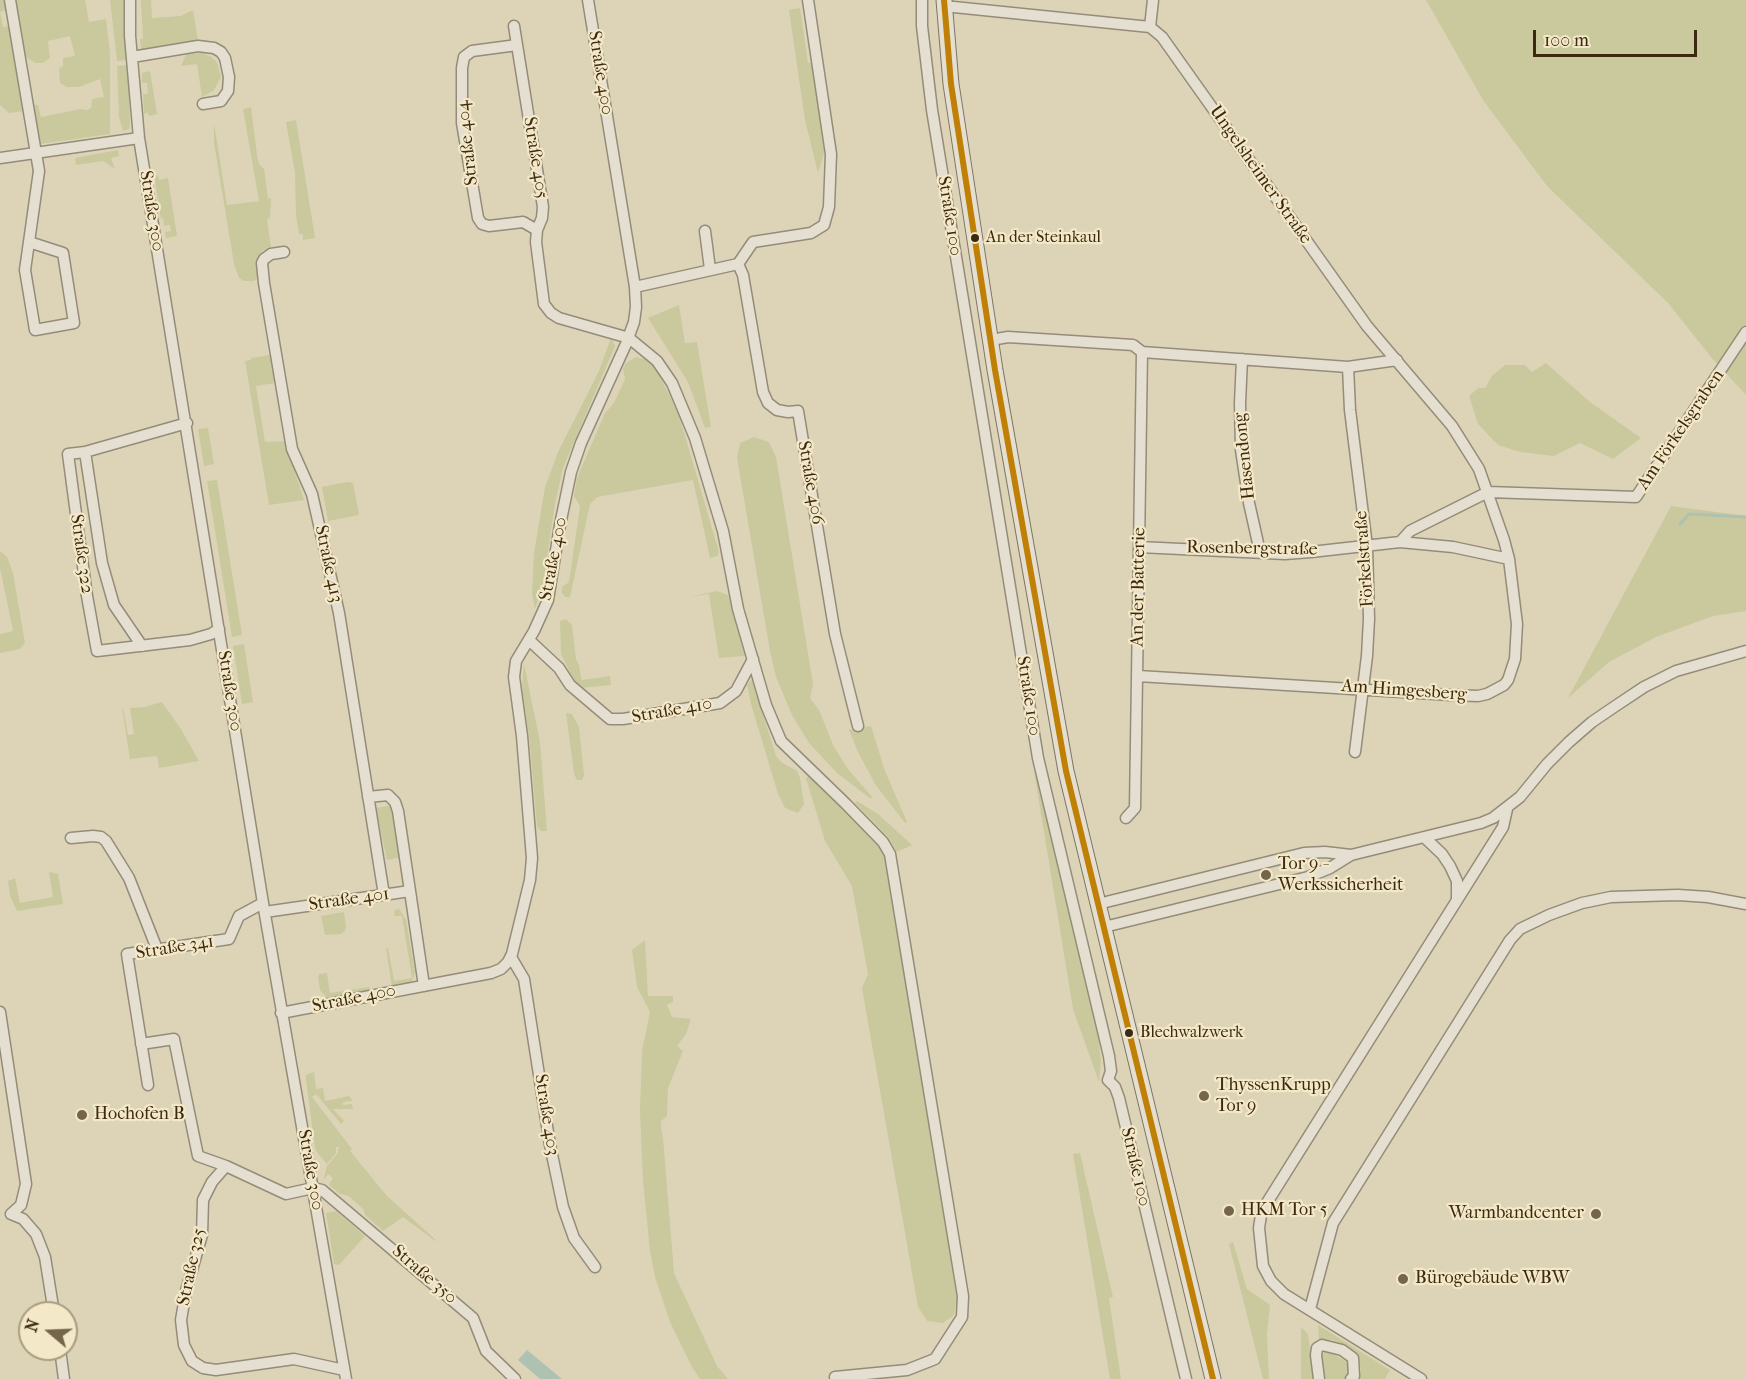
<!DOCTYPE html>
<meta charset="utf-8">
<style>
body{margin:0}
#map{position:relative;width:1746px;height:1379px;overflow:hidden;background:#ddd4b8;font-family:"IM FELL French Canon",serif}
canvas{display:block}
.north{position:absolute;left:18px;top:1301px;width:60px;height:60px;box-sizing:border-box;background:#f3e8c7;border:2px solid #aa9c7e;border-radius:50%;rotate:289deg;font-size:16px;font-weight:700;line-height:24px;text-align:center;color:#3c2910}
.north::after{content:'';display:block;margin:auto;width:21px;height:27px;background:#74654b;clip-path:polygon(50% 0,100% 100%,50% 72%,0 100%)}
.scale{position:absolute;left:1533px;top:30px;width:164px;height:27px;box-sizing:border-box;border:3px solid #3c2910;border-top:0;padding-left:8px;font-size:18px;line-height:21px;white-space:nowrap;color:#3c2910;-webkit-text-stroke:4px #f3e8c7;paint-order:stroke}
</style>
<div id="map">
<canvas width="1746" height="1379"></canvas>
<div class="north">N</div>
<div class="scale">100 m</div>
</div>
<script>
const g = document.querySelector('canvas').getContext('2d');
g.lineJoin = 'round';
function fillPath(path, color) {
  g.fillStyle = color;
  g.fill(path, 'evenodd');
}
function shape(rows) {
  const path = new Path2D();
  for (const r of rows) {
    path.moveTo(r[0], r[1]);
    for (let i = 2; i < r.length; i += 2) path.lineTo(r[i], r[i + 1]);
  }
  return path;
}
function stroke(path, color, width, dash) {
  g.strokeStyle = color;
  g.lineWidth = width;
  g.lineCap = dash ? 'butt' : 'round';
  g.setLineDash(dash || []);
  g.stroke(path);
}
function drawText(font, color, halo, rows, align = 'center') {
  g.font = font + ' "IM FELL French Canon",serif';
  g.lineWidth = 4.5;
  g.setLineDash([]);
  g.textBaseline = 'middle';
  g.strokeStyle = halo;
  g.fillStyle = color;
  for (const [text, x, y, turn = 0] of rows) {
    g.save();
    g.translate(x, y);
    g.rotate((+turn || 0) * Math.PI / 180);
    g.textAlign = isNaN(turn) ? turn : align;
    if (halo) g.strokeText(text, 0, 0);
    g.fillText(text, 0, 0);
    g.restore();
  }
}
const green = shape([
 [0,0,5,0,7,10,0,12,3,27,9,26,24,111,9,113,0,105],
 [16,0,85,0,89,22,106,19,110,53,110,134,40,144,34,105,38,105,41,117,80,109,87,110,91,108,92,99,104,97,100,79,79,87,67,87,60,83,59,68,63,66,63,58,75,56,70,36,48,41,50,58,43,63,35,63,25,56],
 [110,0,125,0,127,60,117,61],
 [141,0,151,0,152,18,181,16,193,10,198,41,141,50,140,39,143,39],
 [1426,0,1746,0,1746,395,1711,357,1668,303,1547,186,1483,100],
 [800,8,808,63,814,62,827,144,818,173,805,120,789,10],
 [202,53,210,56,217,62,221,77,214,90,202,97,197,64,181,66,186,54],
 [128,65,130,125,129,129,123,131,119,117,117,66],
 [150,71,157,114,149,116,148,113,144,114,143,94,148,94,147,83,142,83,142,73],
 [251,107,257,155,259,164,264,169,268,199,271,198,270,218,267,219,271,248,262,251,257,257,258,278,254,281,244,281,239,278,234,264,214,143,214,123,227,205,259,201,243,109],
 [296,120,315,238,303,240,303,234,299,234,296,215,295,173,286,122],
 [118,150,119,156,111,158,115,169,103,161,76,165,75,158],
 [158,175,159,180,168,178,177,236,166,238,165,232,171,231,170,225,164,226,163,218,161,219,154,176],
 [679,305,685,343,697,342,711,427,705,428,688,382,648,318],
 [611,338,615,346,563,468,555,504,543,584,535,609,532,594,534,553,545,487,558,452,599,371],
 [270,355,275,383,256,386,265,442,285,441,304,500,269,505,245,361,251,360,251,358],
 [636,357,649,360,659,374,679,415,719,552,717,556,710,558,693,480,597,497,590,504,570,597,565,597,562,593,562,587,569,582,580,506,574,496,577,478,605,413,614,403,625,379,623,369,626,363],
 [1546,363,1590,402,1641,438,1613,459,1580,443,1554,456,1520,452,1498,445,1478,424,1469,396,1478,388,1485,388,1492,376,1505,365,1525,365,1532,372],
 [208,428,214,464,204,466,198,429],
 [754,437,769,442,776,457,812,678,813,685,810,698,819,710,834,747,848,769,872,797,871,799,837,773,809,743,792,715,776,677,770,651,737,458,740,443],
 [217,480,242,635,232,637,207,481],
 [347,482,353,483,359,515,328,521,322,487],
 [1671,506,1746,516,1746,611,1713,616,1656,637,1609,662,1568,698],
 [0,551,7,557,13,573,25,643,20,649,0,653,0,634,13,631,0,568],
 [717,591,728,595,745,656,719,658,709,594,689,597],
 [566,619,572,625,576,659,579,665,581,677,582,680,610,676,611,685,580,688,574,681,561,654,560,621],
 [244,644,253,702,242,704,233,646],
 [524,664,540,742,547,831,541,831,537,827,530,745,522,688],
 [752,679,776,756,781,762,797,771,800,778,804,804,798,813,785,808,778,794,751,704,747,685],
 [162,702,181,729,199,761,159,768,157,756,130,759,122,708,123,708,128,735,134,734,130,708,144,707],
 [566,713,572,714,579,727,584,775,582,780,577,780,574,774],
 [871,726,885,771,907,822,905,823,875,784,858,752,849,730],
 [1037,770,1097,1022,1101,1062,1099,1082,1073,1009,1034,771],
 [809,776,871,837,882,850,886,862,957,1299,954,1315,943,1323,927,1321,918,1307,862,988,868,974,852,886,825,841,806,778],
 [857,801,878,814,912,845,897,852,888,837,855,803],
 [393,805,401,857,387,860,376,808],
 [49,872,58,874,63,904,17,911,10,896,8,881,15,878,20,903,53,897],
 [399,909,406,920,415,972,413,979,408,984,392,988,386,948,388,948,394,981,412,978,402,916,394,916,395,910],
 [344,912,346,926,345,931,341,934,325,935,321,916],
 [645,940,648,996,673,996,673,1002,667,1005,672,1017,691,1019,686,1034,677,1046,683,1051,668,1088,667,1116,661,1121,661,1127,663,1138,674,1273,717,1366,728,1379,700,1379,692,1367,670,1322,655,1277,650,1251,643,1181,640,1111,642,1051,650,1012,637,987,632,950],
 [327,973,330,993,369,987,370,991,330,998,325,996,320,990,318,977,319,974],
 [314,1072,316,1089,323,1088,325,1101,349,1096,351,1098,352,1101,343,1102,343,1105,352,1104,353,1109,333,1109,344,1121,341,1124,316,1094,312,1097,352,1149,350,1151,387,1196,436,1240,435,1241,403,1217,383,1231,366,1216,363,1209,349,1196,340,1194,329,1185,333,1178,328,1174,323,1181,327,1166,337,1154,339,1147,336,1147,336,1153,327,1164,318,1154,315,1148,306,1080,306,1075],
 [1080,1153,1113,1297,1109,1298,1121,1379,1110,1379,1073,1154],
 [336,1211,365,1236,339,1265,334,1264,326,1213],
 [1233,1242,1247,1289,1270,1305,1267,1335,1269,1379,1263,1379,1229,1244],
 [1318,1325,1390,1370,1385,1379,1359,1379,1361,1369,1357,1357,1342,1345,1332,1340,1319,1341],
 [1301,1327,1308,1334,1314,1379,1301,1379],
 [1326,1350,1347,1362,1349,1373,1346,1379,1323,1379,1320,1357]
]);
const water = shape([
 [527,1350,562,1379,540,1379,518,1360]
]);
const stream = shape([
 [1680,524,1689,514,1746,517]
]);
const street = shape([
 [10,0,39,171,29,242,25,270,35,330,74,323,63,253,29,242],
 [130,0,130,36,139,138,263,903,346,1379],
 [922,0,922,26,932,110,1038,758,1109,1056,1111,1071,1108,1080,1115,1087,1119,1098,1186,1379],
 [944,6,1150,27,1162,37,1367,326,1452,426,1479,469,1504,540,1509,559,1517,624,1515,659,1508,680,1504,685,1487,694,1478,696,1451,695,1138,676],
 [514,26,543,207,542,218,537,230,536,242,544,304,551,313,559,318,629,338,657,361,672,383,695,438,723,531,738,609,766,705,781,741,846,804,883,842,890,854,963,1296,962,1317,935,1359,907,1370,835,1377],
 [1150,27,1153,0],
 [517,45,472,51,464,57,462,68,462,123,478,218,482,224,489,226,523,222,537,230],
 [132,57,198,46,214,48,221,52,225,58,229,77,228,91,221,101,203,104],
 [0,158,139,138],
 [705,231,710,269],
 [284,252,271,254,264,259,262,263,264,283,292,449,312,494,339,613,384,895],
 [738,264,743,275,763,392,768,403,777,410,788,412,798,411,835,634,858,726],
 [635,287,738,264,753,242,811,233,824,225,829,207,831,154,808,0],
 [991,340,1008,337,1133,345,1142,352,1348,367,1397,360],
 [1242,359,1240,403,1241,450,1249,503,1260,552],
 [1348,367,1350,410,1367,546,1369,619,1367,656,1355,752],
 [187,423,85,452,68,454,87,596,97,651,190,640,211,634,219,629],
 [85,452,102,563,114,605,142,646],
 [1400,542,1453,547,1509,559],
 [1139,547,1285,554,1311,552,1400,542,1410,531,1488,492,1636,497,1746,332],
 [529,640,559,668,570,685,610,719,623,719,720,703,736,691,753,659],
 [368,797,388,795,395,802,398,811,410,891],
 [1126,818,1135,808,1142,352],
 [1424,837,1442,854,1450,866,1457,881,1457,900],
 [71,838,93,836,101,837,106,841,129,878,157,949],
 [1098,904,1304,853,1325,852,1351,855],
 [265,912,410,891,424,986],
 [1104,927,1308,877,1330,868,1351,855,1481,823,1493,818,1520,797,1547,764,1569,742,1592,722,1614,707,1644,687,1676,671,1746,651],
 [511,957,524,979,550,1145,563,1207,574,1238,595,1267],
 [0,1012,26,1184,21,1205,11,1214],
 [281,1013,491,973,501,969,508,962,512,954,530,880,532,858,522,736,514,677,516,661,534,631,548,600,560,525,571,472,581,443,626,344,634,322,636,307,635,287,588,0],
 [141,1044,174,1039,198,1156,226,1166,286,1194,313,1188,322,1190,473,1318,486,1351,515,1379],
 [148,1085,127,954,229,939,239,916,263,903],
 [226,1166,212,1182,203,1200,202,1235,186,1291,181,1320,184,1345,192,1361,203,1368,216,1370,294,1359,344,1370],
 [11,1214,23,1219,36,1234,45,1257,54,1313],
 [1310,1309,1333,1223,1510,940,1520,929,1549,915,1582,903,1611,897,1678,895,1708,897,1746,904],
 [60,1349,64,1379],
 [1319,1379,1316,1355,1317,1348,1322,1345,1342,1350,1353,1358,1354,1376,1351,1379],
 [1421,1379,1284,1294,1271,1281,1263,1266,1259,1228,1261,1215,1268,1201,1503,827,1507,809]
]);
const secondary = shape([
 [944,0,951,84,995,370,1066,771,1213,1379]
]);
const bus1 = shape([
 [944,0,951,84,995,370,1066,771,1213,1379]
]);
const markers = [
 [975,238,5,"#3c2910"],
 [1266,875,6,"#74654b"],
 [1129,1033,5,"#3c2910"],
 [1204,1096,6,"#74654b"],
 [82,1115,6,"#74654b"],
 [1229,1211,6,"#74654b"],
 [1596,1214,6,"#74654b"],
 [1403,1279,6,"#74654b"]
];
const busNames = [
 ["An der Steinkaul",986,238],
 ["Blechwalzwerk",1140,1033]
];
const streetNames = [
 ["Straße 400",600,73,81],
 ["Straße 404",468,143,-96],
 ["Straße 405",535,158,81],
 ["Ungelsheimer Straße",1260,175,55],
 ["Straße 300",151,211,81],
 ["Straße 100",949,216,81],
 ["Am Förkelsgraben",1681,430,-56],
 ["Hasendong",1245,456,-96],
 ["Straße 406",810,483,80],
 ["Rosenbergstraße",1252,549,1],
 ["Straße 322",81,554,82],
 ["Straße 400",554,559,-79],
 ["Förkelstraße",1365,559,-94],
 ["Straße 413",328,564,78],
 ["An der Batterie",1139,587,-89],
 ["Straße 300",229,691,81],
 ["Am Himgesberg",1404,691,4],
 ["Straße 100",1028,696,81],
 ["Straße 410",672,711,-10],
 ["Straße 401",349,900,-8],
 ["Straße 341",175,948,-9],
 ["Straße 400",354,999,-11],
 ["Straße 403",546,1115,81],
 ["Straße 100",1135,1167,77],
 ["Straße 300",310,1170,80],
 ["Straße 325",192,1267,-78],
 ["Straße 350",424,1275,41]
];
const poiNames = [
 ["Tor 9 -",1278,865],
 ["Werkssicherheit",1278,886],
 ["ThyssenKrupp",1216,1086],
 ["Tor 9",1216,1107],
 ["Hochofen B",94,1115],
 ["HKM Tor 5",1241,1211],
 ["Warmbandcenter",1584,1214,"right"],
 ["Bürogebäude WBW",1415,1279]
];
fillPath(green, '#c9c99d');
fillPath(water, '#adc2b1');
stroke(stream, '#adc2b1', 3);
stroke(street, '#948c79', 13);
stroke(secondary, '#7d7563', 17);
stroke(street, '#e4dfd1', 10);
stroke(secondary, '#e4dfd1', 15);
stroke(bus1, '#bf8005', 6);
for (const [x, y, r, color] of markers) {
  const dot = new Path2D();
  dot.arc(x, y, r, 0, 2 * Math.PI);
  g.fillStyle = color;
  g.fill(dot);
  stroke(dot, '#f3e8c7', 2);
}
drawText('16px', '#3c2910', '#f3e8c7', busNames, 'left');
drawText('18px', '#3c2910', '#f3e8c7', streetNames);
drawText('18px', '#3c2910', '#f3e8c7', poiNames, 'left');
</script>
